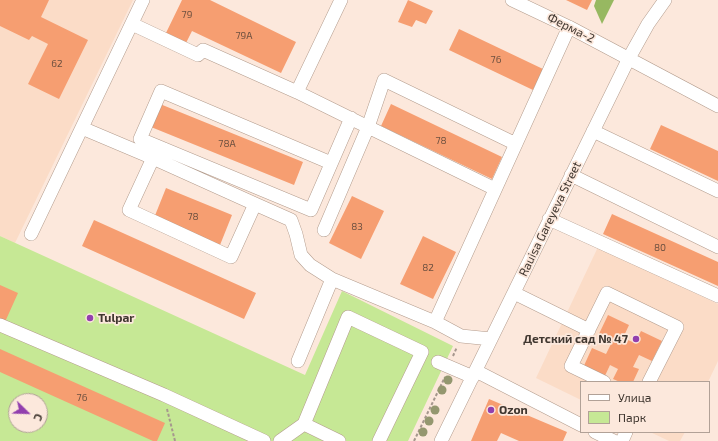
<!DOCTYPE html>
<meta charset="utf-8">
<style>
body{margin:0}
#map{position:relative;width:718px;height:441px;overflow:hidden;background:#fce8dc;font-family:"Exo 2",sans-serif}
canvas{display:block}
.legend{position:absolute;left:580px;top:381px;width:130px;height:52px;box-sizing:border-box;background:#fce8dc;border:1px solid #b1a197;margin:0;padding:5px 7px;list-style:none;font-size:12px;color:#403730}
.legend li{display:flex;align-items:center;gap:8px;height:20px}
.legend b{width:20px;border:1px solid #b1a197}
.north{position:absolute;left:8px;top:393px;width:40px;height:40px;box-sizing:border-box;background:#fce8dc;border:1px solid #b1a197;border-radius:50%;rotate:113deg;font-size:11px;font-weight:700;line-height:16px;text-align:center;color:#403730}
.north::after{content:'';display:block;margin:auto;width:14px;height:18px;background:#923fae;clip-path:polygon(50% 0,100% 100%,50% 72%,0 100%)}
</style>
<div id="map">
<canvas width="718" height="441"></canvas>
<ul class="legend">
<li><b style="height:5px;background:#fff"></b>Улица</li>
<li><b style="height:11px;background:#c6e895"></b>Парк</li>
</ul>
<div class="north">С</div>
</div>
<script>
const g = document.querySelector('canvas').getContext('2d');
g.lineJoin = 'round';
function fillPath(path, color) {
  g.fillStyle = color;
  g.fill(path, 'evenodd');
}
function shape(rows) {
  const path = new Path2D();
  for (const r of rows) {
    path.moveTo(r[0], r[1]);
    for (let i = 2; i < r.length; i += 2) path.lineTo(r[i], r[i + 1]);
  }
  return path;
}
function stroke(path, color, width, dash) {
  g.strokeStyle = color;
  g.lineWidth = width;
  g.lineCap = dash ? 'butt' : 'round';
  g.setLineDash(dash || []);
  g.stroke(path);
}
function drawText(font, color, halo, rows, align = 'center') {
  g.font = font + ' "Exo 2",sans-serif';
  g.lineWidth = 3.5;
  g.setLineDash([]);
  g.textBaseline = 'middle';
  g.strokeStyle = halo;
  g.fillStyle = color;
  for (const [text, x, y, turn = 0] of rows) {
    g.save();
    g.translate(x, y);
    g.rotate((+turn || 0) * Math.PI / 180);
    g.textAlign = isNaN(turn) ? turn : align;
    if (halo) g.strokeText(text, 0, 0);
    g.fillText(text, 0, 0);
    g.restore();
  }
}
const built = shape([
 [0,0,133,0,15,243,0,236],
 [598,247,718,304,718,361,708,382,581,382,581,400,536,378],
 [650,432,685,432,680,441,669,441]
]);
const green = shape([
 [0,236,305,375,342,291,453,346,408,441,0,441],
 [16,401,40,401,40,425,16,425]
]);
const forest = shape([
 [596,0,614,0,602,24,594,6]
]);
const building = shape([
 [0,0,49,0,41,17,88,40,59,99,28,84,48,44,32,36,29,40,0,26],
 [182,0,210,0,296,42,281,73,192,31,185,45,165,35],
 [408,0,433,11,426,24,416,20,412,27,398,22],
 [566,0,592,0,587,10],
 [459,29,543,69,533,90,449,50],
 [160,104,303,162,294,185,151,127],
 [391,104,502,157,492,179,381,126],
 [661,125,718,151,718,181,650,149],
 [166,188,232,215,220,245,154,218],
 [352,196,384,211,361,259,329,243],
 [612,214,718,262,718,286,603,234],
 [94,220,256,293,244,319,82,246],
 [423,236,456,252,433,299,400,284],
 [0,285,18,293,5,322,0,320],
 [608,315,629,325,623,338,635,343,641,331,662,341,652,361,639,355,633,367,639,369,633,382,620,382,613,379,618,369,610,365,603,380,582,370,592,348,606,354,612,342,598,336],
 [0,349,165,423,157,441,153,441,0,372],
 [489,399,567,432,563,441,519,441,501,433,497,441,471,441]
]);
const path = shape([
 [453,356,457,347],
 [167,409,175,441],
 [414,441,445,377]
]);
const minor = shape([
 [512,0,569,27,718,106],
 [132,24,198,55,203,50,297,92],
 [82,128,153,158,129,210,231,257,255,204,153,158],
 [593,131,718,191],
 [331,163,161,91,140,139,311,210,351,118],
 [571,175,718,247],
 [495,189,368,127,384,80,516,144],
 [255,204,291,220,296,234,301,255,310,265,332,279,435,322],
 [549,219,718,296],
 [324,230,368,127,297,92,341,0],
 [31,234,143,0],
 [514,293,589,330],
 [0,325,164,395,264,441],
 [491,339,461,336,435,322,569,27],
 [298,361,332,279],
 [438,362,473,377],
 [476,371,581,425],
 [604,382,571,366,607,293,677,327,649,382],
 [304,424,348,317,422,352,379,441],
 [595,432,614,441],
 [280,441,304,424,339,441],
 [441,441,629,58,648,24,665,0],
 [622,441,626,432]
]);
const trees = [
 [448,380],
 [442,390],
 [435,410],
 [429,421],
 [423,432]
];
const markers = [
 [90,318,4,"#923fae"],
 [636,339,4,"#923fae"],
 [491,410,4,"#923fae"]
];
const numberNames = [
 ["79",187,15],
 ["79А",244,36],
 ["76",496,60],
 ["62",57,64],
 ["78",441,141],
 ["78А",227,144],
 ["78",193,217],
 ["83",357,227],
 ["80",660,248],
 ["82",428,268],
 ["76",82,398]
];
const streetNames = [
 ["Ферма-2",571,28,27],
 ["Rauisa Gareyeva Street",550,219,-64]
];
const poiNames = [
 ["Tulpar",98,318],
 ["Детский сад № 47",628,339,"right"],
 ["Ozon",499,410]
];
fillPath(built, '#fbdcc7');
fillPath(green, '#c6e895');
fillPath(forest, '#97b861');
fillPath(building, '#f69e71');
stroke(minor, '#b39c8d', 14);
stroke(path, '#a6978e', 2, [3, 2]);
stroke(minor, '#fff', 13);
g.fillStyle = '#94976f';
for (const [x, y] of trees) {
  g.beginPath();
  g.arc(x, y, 4.5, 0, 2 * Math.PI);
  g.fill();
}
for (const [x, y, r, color] of markers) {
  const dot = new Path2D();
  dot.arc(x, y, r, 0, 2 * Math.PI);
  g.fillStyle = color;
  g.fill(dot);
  stroke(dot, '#fce8dc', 1.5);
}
drawText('10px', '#6e5140', null, numberNames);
drawText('12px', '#403730', '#fce8dc', streetNames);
drawText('bold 12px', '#403730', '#fce8dc', poiNames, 'left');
</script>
